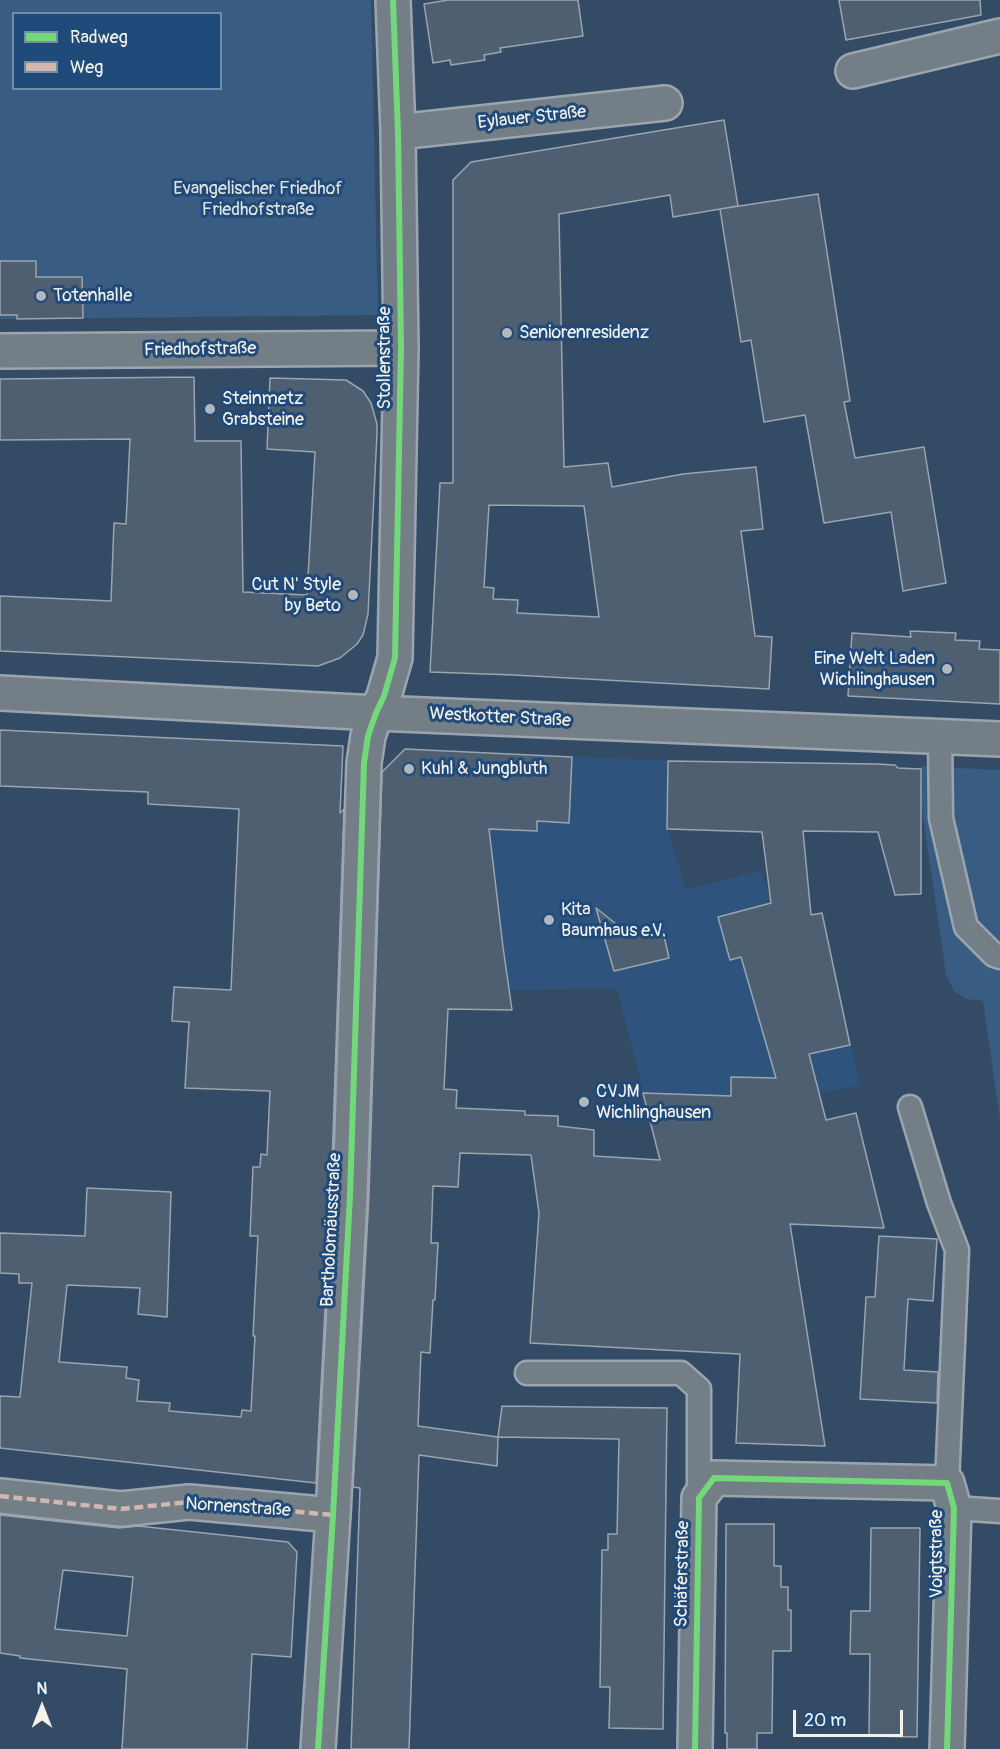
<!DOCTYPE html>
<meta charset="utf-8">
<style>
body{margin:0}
#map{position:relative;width:1000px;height:1749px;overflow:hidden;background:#344b65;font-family:Pangolin,sans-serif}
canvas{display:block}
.legend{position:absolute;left:12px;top:12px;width:210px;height:78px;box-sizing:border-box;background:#1f4a7a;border:2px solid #748da6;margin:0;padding:8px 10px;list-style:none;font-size:18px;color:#f4f1e8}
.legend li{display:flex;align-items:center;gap:12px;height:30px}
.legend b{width:30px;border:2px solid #748da6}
.north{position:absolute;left:12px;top:1677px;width:60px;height:60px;-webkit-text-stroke:4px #1f4a7a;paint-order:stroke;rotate:0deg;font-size:16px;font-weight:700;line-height:24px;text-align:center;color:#f4f1e8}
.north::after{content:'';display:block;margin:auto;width:21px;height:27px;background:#f4f1e8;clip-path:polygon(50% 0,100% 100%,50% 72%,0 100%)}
.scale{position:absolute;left:793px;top:1710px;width:110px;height:27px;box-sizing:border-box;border:3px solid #f4f1e8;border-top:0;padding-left:8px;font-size:18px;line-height:21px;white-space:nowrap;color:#f4f1e8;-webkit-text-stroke:4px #1f4a7a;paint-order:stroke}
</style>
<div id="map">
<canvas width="1000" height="1749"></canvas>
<ul class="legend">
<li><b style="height:8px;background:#71d979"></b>Radweg</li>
<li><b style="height:8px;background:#d1b7ad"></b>Weg</li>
</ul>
<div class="north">N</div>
<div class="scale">20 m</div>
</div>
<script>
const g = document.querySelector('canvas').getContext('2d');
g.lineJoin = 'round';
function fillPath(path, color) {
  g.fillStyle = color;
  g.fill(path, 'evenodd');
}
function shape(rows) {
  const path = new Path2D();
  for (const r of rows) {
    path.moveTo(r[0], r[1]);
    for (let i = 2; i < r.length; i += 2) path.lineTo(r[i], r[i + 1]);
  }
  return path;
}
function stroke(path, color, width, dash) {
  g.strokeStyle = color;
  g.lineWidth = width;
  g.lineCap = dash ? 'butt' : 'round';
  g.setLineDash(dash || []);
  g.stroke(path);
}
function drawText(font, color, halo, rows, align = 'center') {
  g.font = font + ' Pangolin,sans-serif';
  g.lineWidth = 6;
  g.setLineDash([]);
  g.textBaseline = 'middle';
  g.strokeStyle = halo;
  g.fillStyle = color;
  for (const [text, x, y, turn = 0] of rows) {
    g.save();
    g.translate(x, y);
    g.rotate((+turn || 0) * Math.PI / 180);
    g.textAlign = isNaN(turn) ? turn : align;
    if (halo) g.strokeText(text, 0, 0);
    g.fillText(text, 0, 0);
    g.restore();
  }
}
const built = shape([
 [494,753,670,761,668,830,686,890,761,870,778,922,822,911,860,1085,819,1094,849,1226,790,1226,676,1220,617,989,508,990,489,848]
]);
const green = shape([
 [0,0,371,0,378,315,0,319],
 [14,14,220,14,220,88,14,88],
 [921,766,1000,770,1000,1120,983,1001,967,999,954,991,946,974,922,810]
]);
const building = shape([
 [448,0,578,0,583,36,500,48,501,52,484,55,485,60,451,65,450,60,433,63,424,4,448,0],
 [839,0,980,0,981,15,846,40,839,0],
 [724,120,738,206,673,217,670,195,559,214,564,467,608,463,612,487,683,474,756,467,763,529,741,531,755,636,772,637,769,689,514,675,430,672,440,483,453,483,453,180,471,162,724,120],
 [489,505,584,506,599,617,517,613,518,600,493,599,494,588,484,587,489,505],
 [818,194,850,401,844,402,855,458,924,447,946,583,903,591,891,512,824,523,805,415,764,422,751,340,741,342,720,209,818,194],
 [0,261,36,261,36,277,82,277,83,318,17,319,17,315,0,315,0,261],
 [194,377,195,441,241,441,243,592,307,595,315,452,267,449,270,378,346,380,363,391,371,403,377,424,377,434,368,614,363,635,357,644,340,658,318,666,0,651,0,596,111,601,114,523,126,524,130,439,0,440,0,379,194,377],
 [910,631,956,633,955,640,980,641,979,649,1000,650,1000,704,848,696,852,633,911,637,910,631],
 [0,730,343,746,340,813,344,809,331,1194,316,1483,0,1448,0,1396,20,1397,32,1283,19,1283,19,1274,0,1273,0,1233,85,1236,87,1188,171,1192,167,1317,138,1314,140,1288,67,1285,59,1362,127,1367,126,1378,139,1380,137,1401,170,1403,169,1411,241,1417,242,1410,251,1411,255,1336,253,1336,258,1236,250,1236,253,1167,260,1167,261,1154,267,1155,270,1091,185,1088,189,1022,172,1021,174,987,231,990,239,809,148,804,148,792,0,786,0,730],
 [405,749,572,757,569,823,537,821,537,831,489,829,503,947,512,1010,448,1009,444,1089,457,1090,456,1108,525,1111,525,1115,558,1116,558,1126,594,1130,594,1156,660,1160,643,1093,731,1096,731,1077,776,1078,741,957,730,960,718,917,771,903,762,832,667,829,668,761,877,764,895,765,898,768,921,769,921,894,895,895,878,832,803,831,811,915,822,913,850,1045,809,1054,826,1120,856,1113,884,1228,790,1224,825,1446,736,1443,740,1354,530,1343,539,1213,531,1155,460,1153,458,1187,433,1186,431,1243,438,1243,435,1300,433,1300,430,1353,421,1352,418,1426,498,1437,497,1466,419,1455,409,1749,351,1749,360,1488,353,1487,369,1196,382,772,405,749],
 [596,908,630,935,662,927,669,958,614,971,596,908],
 [879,1236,937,1239,933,1301,908,1299,904,1370,938,1372,937,1403,860,1399,866,1297,875,1297,879,1236],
 [502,1406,667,1408,663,1729,609,1728,610,1687,600,1687,602,1550,608,1550,608,1534,617,1534,619,1439,498,1437,502,1406],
 [0,1515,119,1528,138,1526,176,1530,288,1542,297,1552,291,1657,252,1654,247,1749,122,1749,127,1669,20,1658,20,1656,0,1653,0,1515],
 [63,1570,133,1577,127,1636,55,1629,63,1570],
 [726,1524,774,1524,774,1566,781,1566,781,1587,788,1587,788,1610,791,1610,791,1651,773,1651,772,1733,757,1733,757,1749,727,1749,727,1733,725,1733,726,1524],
 [871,1528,920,1528,917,1737,869,1736,870,1654,850,1654,851,1611,870,1611,871,1528]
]);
const service = shape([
 [940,736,941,818,966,927,994,955,1000,957],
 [910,1107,939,1203,957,1250,947,1483],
 [527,1373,681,1373,699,1389,699,1498],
 [954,1508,1000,1511]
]);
const minor = shape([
 [853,71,1000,36],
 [398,132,665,103],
 [0,351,401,348],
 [0,1496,121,1509,189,1502,333,1515],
 [318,1749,333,1515,350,1195,364,763,368,736,376,713,384,696,395,658,401,348,398,132,393,0],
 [695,1749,699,1498,714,1478,947,1483,954,1508,947,1749]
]);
const secondary = shape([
 [0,693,376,713,1000,739]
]);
const quiet = shape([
 [0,1496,121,1509,189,1502,333,1515]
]);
const cycleway = shape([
 [318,1749,333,1515,350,1195,364,763,368,736,376,713,384,696,395,658,401,348,398,132,393,0],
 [695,1749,699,1498,714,1478,947,1483,954,1508,947,1749]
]);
const markers = [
 [41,296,6,"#b1b7ba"],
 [507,333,6,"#b1b7ba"],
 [210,409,6,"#b1b7ba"],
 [353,595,6,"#b1b7ba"],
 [947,669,6,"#b1b7ba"],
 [409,769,6,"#b1b7ba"],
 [549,920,6,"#b1b7ba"],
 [584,1102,6,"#b1b7ba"]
];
const streetNames = [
 ["Eylauer Straße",532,118,-6],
 ["Friedhofstraße",200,350,-1],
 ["Stollenstraße",385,358,-90],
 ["Westkotter Straße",500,718,3],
 ["Bartholomäusstraße",332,1230,-87],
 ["Nornenstraße",238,1508,4],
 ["Voigtstraße",937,1554,-90],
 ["Schäferstraße",683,1574,-89]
];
const parkNames = [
 ["Evangelischer Friedhof",258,189],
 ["Friedhofstraße",258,210]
];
const poiNames = [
 ["Totenhalle",53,296],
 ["Seniorenresidenz",519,333],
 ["Steinmetz",222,399],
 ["Grabsteine",222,420],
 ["Cut N' Style",341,585,"right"],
 ["by Beto",341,606,"right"],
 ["Eine Welt Laden",935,659,"right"],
 ["Wichlinghausen",935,680,"right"],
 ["Kuhl & Jungbluth",421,769],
 ["Kita",561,910],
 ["Baumhaus e.V.",561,931],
 ["CVJM",596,1092],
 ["Wichlinghausen",596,1113]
];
fillPath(built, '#2e547d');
fillPath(green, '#395c83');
fillPath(building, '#4e5f72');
stroke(building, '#9ba5af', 1.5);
stroke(service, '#9ba5af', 27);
stroke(minor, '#9ba5af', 38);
stroke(secondary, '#9ba5af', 38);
stroke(service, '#737e87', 22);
stroke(minor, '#737e87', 33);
stroke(secondary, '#737e87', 33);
stroke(quiet, '#d1b7ad', 4.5, [9, 4.5]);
stroke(cycleway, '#71d979', 6);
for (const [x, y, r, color] of markers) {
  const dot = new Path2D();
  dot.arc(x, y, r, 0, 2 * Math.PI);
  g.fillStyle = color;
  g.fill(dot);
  stroke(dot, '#1f4a7a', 2);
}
drawText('18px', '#f4f1e8', '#1f4a7a', streetNames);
drawText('18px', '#e1e2de', '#1f4a7a', parkNames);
drawText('18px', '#f4f1e8', '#1f4a7a', poiNames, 'left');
</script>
